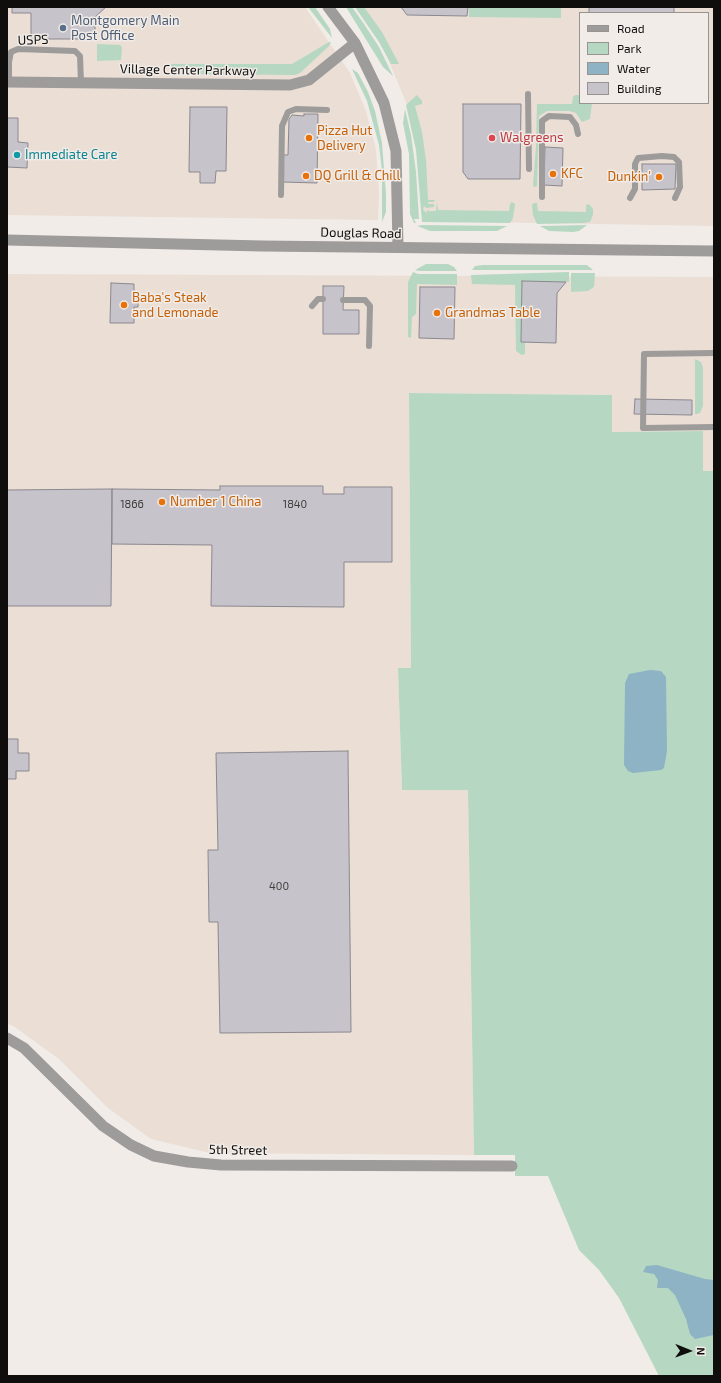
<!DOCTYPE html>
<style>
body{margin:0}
#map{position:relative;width:721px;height:1383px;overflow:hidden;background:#f1ece8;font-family:"Exo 2",sans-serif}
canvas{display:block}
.frame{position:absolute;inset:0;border:8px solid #100e0d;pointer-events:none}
.legend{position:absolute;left:579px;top:12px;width:130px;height:92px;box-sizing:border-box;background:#f1ece8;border:1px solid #979390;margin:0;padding:5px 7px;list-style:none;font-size:12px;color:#100e0d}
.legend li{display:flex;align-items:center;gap:8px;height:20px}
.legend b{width:20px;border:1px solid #979390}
.north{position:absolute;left:669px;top:1331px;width:40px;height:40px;-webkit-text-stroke:3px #f1ece8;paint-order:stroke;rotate:91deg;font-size:11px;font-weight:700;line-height:16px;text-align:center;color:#100e0d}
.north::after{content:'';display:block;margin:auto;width:14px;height:18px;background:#100e0d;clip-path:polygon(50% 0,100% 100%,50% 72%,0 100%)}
</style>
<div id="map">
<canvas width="721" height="1383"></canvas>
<div class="frame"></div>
<ul class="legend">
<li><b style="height:5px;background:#9e9b9b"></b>Road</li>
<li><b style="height:11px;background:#b6d8c2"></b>Park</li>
<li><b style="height:11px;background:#8db3c4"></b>Water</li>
<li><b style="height:11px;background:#c6c4ca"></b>Building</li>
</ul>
<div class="north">N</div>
</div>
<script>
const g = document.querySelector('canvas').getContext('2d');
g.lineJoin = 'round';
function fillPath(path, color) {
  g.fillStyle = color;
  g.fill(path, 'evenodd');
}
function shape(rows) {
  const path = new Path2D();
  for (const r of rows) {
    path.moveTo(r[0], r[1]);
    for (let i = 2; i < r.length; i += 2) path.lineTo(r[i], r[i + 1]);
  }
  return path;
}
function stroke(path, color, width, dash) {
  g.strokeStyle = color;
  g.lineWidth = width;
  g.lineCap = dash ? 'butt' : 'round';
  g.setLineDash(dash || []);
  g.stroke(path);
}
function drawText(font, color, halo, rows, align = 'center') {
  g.font = font + ' "Exo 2",sans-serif';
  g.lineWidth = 3;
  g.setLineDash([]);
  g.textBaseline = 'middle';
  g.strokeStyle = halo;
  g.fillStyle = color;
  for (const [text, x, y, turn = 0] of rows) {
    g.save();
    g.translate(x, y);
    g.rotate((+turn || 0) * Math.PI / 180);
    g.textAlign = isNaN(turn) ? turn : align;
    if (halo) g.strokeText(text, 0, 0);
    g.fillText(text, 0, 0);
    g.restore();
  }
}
const built = shape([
 [7,7,305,7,350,73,366,111,376,150,379,192,378,220,7,215],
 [356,7,714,7,714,226,423,221,419,160,408,107,381,42],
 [580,13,708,13,708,103,580,103],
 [7,274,714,277,714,471,703,471,703,431,612,432,612,395,409,393,411,668,398,668,402,790,468,789,474,1155,210,1153,151,1139,108,1108,59,1059,12,1025,7,1024]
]);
const green = shape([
 [308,7,315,7,330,29,332,38],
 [346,7,352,7,364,24,379,47,393,76,383,67],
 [355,7,364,7,382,32,399,64,391,64,379,42],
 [469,7,561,7,561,18,469,17],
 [329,42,331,42,329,46,300,73,295,75,181,74,173,70,170,64,292,64],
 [97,44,120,45,122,47,121,60,97,61],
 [352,69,358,73,368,92,375,111,382,143,386,194,386,212,382,222,382,171,379,145,367,101],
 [417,95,422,101,422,104,415,106,422,132,426,160,428,200,435,200,434,202,428,202,428,204,434,204,434,207,426,208,424,206,423,209,426,213,427,211,429,210,430,213,430,211,436,211,437,202,438,210,509,211,510,204,512,202,515,204,513,218,510,223,422,222,416,150,406,105],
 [575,95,580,95,580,103,592,103,590,119,582,122,576,113,569,111,547,111,539,116,537,186,534,187,533,185,536,147,537,104,572,104,573,97],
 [405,109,411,135,416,172,419,219,414,219,416,223,414,223,410,214,409,154,403,123],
 [534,203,537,203,538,211,586,212,586,205,589,204,593,209,593,215,590,222,583,223,537,224,533,215,532,205],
 [422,225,507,226,497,231,430,231,417,226],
 [587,225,579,231,573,232,549,231,540,226],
 [426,264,448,264,454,267,457,271,420,271,415,270],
 [483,265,587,265,593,270,472,270,475,266],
 [413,272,418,274,457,274,457,285,417,284,416,314,412,317,411,338,408,337,408,282],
 [569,272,569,282,522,281,521,342,525,342,525,354,522,355,516,351,515,285,472,284,471,275],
 [571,273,595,273,594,287,588,291,571,292],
 [695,359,701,362,703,368,703,406,700,413,697,414,695,414],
 [409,393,612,395,612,432,703,431,703,471,714,471,714,1376,659,1376,619,1298,599,1270,579,1250,548,1176,515,1176,515,1155,474,1155,468,790,402,790,398,668,411,668]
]);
const water = shape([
 [650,670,661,671,666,677,667,751,664,768,661,770,633,773,628,771,624,765,625,683,629,674],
 [657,1265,705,1279,714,1280,714,1335,695,1339,690,1334,686,1319,675,1295,668,1288,657,1288,658,1280,654,1274,643,1272,646,1266]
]);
const building = shape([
 [12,7,106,7,95,17,95,39,31,39,31,13,12,13,12,7],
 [401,7,468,7,467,16,407,15,401,7],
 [589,7,674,7,674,13,589,13,589,7],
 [463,104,521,104,520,179,468,179,463,172,463,104],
 [190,107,227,107,226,171,216,171,215,183,200,183,200,172,189,172,190,107],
 [304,114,318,114,317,183,283,182,283,155,288,155,289,119,292,115,304,116,304,114],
 [7,118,18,118,18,142,28,143,27,168,7,167,7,118],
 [545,147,563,148,562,186,544,185,545,147],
 [642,164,676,164,675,189,642,190,642,164],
 [522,281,566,282,557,293,556,343,521,342,522,281],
 [111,283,134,284,134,297,137,297,138,302,138,307,134,307,134,323,110,323,111,283],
 [323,286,344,286,343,310,359,310,359,334,323,334,323,286],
 [420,287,455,287,454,339,419,338,420,287],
 [635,399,692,400,692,415,634,414,635,399],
 [220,486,323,486,323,494,344,494,344,487,392,487,392,562,344,562,344,607,211,606,212,545,112,544,112,489,220,490,220,486],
 [112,489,111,606,7,606,7,490,112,489],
 [7,739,18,739,18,753,29,753,29,771,16,771,16,779,7,779,7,739],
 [348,751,351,1032,220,1033,218,922,209,922,208,850,218,850,216,753,348,751]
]);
const service = shape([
 [9,82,9,62,11,52,18,49,75,51,80,56,81,83],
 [528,94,529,169],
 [281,195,282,126,288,112,296,109,327,110],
 [542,197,542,121,549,116,570,117,576,125,578,134],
 [630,198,635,189,635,164,638,158,662,156,674,157,679,162,680,187,675,198],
 [343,300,365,300,370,306,369,346],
 [312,306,318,299,323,299],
 [714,353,644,354,643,428,714,427]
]);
const minor = shape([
 [328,7,355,43,384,103,396,151,398,247],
 [7,82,290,85,309,80,355,43],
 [7,1038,24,1048,103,1126,131,1145,154,1156,188,1162,221,1165,512,1166]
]);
const tertiary = shape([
 [7,240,262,246,714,251]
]);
const markers = [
 [63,28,4,"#5c6f8a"],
 [309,138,4,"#e8710a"],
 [492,138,4,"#e0444e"],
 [17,155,4,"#0f9aa8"],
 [553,174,4,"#e8710a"],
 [306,176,4,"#e8710a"],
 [659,177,4,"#e8710a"],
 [124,305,4,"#e8710a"],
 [437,313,4,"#e8710a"],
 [162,502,4,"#e8710a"]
];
const numberNames = [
 ["1866",132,504],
 ["1840",295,504],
 ["400",279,886]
];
const serviceNames = [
 ["Montgomery Main",71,21],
 ["Post Office",71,36]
];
const streetNames = [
 ["USPS",33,40,-2],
 ["Village Center Parkway",188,70,1],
 ["Douglas Road",361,233,1],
 ["5th Street",238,1150,1]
];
const foodNames = [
 ["Pizza Hut",317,131],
 ["Delivery",317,146],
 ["KFC",561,174],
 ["DQ Grill & Chill",314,176],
 ["Dunkin'",651,177,"right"],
 ["Baba's Steak",132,298],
 ["and Lemonade",132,313],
 ["Grandmas Table",445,313],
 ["Number 1 China",170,502]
];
const healthNames = [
 ["Walgreens",500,138]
];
const cultureNames = [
 ["Immediate Care",25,155]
];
fillPath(built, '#eaded5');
fillPath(green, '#b6d8c2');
fillPath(water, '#8db3c4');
fillPath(building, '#c6c4ca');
stroke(building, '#8b898f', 1);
stroke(service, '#9e9b9b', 6);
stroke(minor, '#9e9b9b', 11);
stroke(tertiary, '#9e9b9b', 11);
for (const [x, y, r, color] of markers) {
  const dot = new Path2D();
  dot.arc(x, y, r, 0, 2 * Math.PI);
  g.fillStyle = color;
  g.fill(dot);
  stroke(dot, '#f1ece8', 1.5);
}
drawText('11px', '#3e3c3c', null, numberNames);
drawText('13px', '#4e5e75', '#f1ece8', serviceNames, 'left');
drawText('13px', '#100e0d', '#f1ece8', streetNames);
drawText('13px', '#c56008', '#f1ece8', foodNames, 'left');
drawText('13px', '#be3a42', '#f1ece8', healthNames, 'left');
drawText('13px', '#0d838f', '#f1ece8', cultureNames, 'left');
</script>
